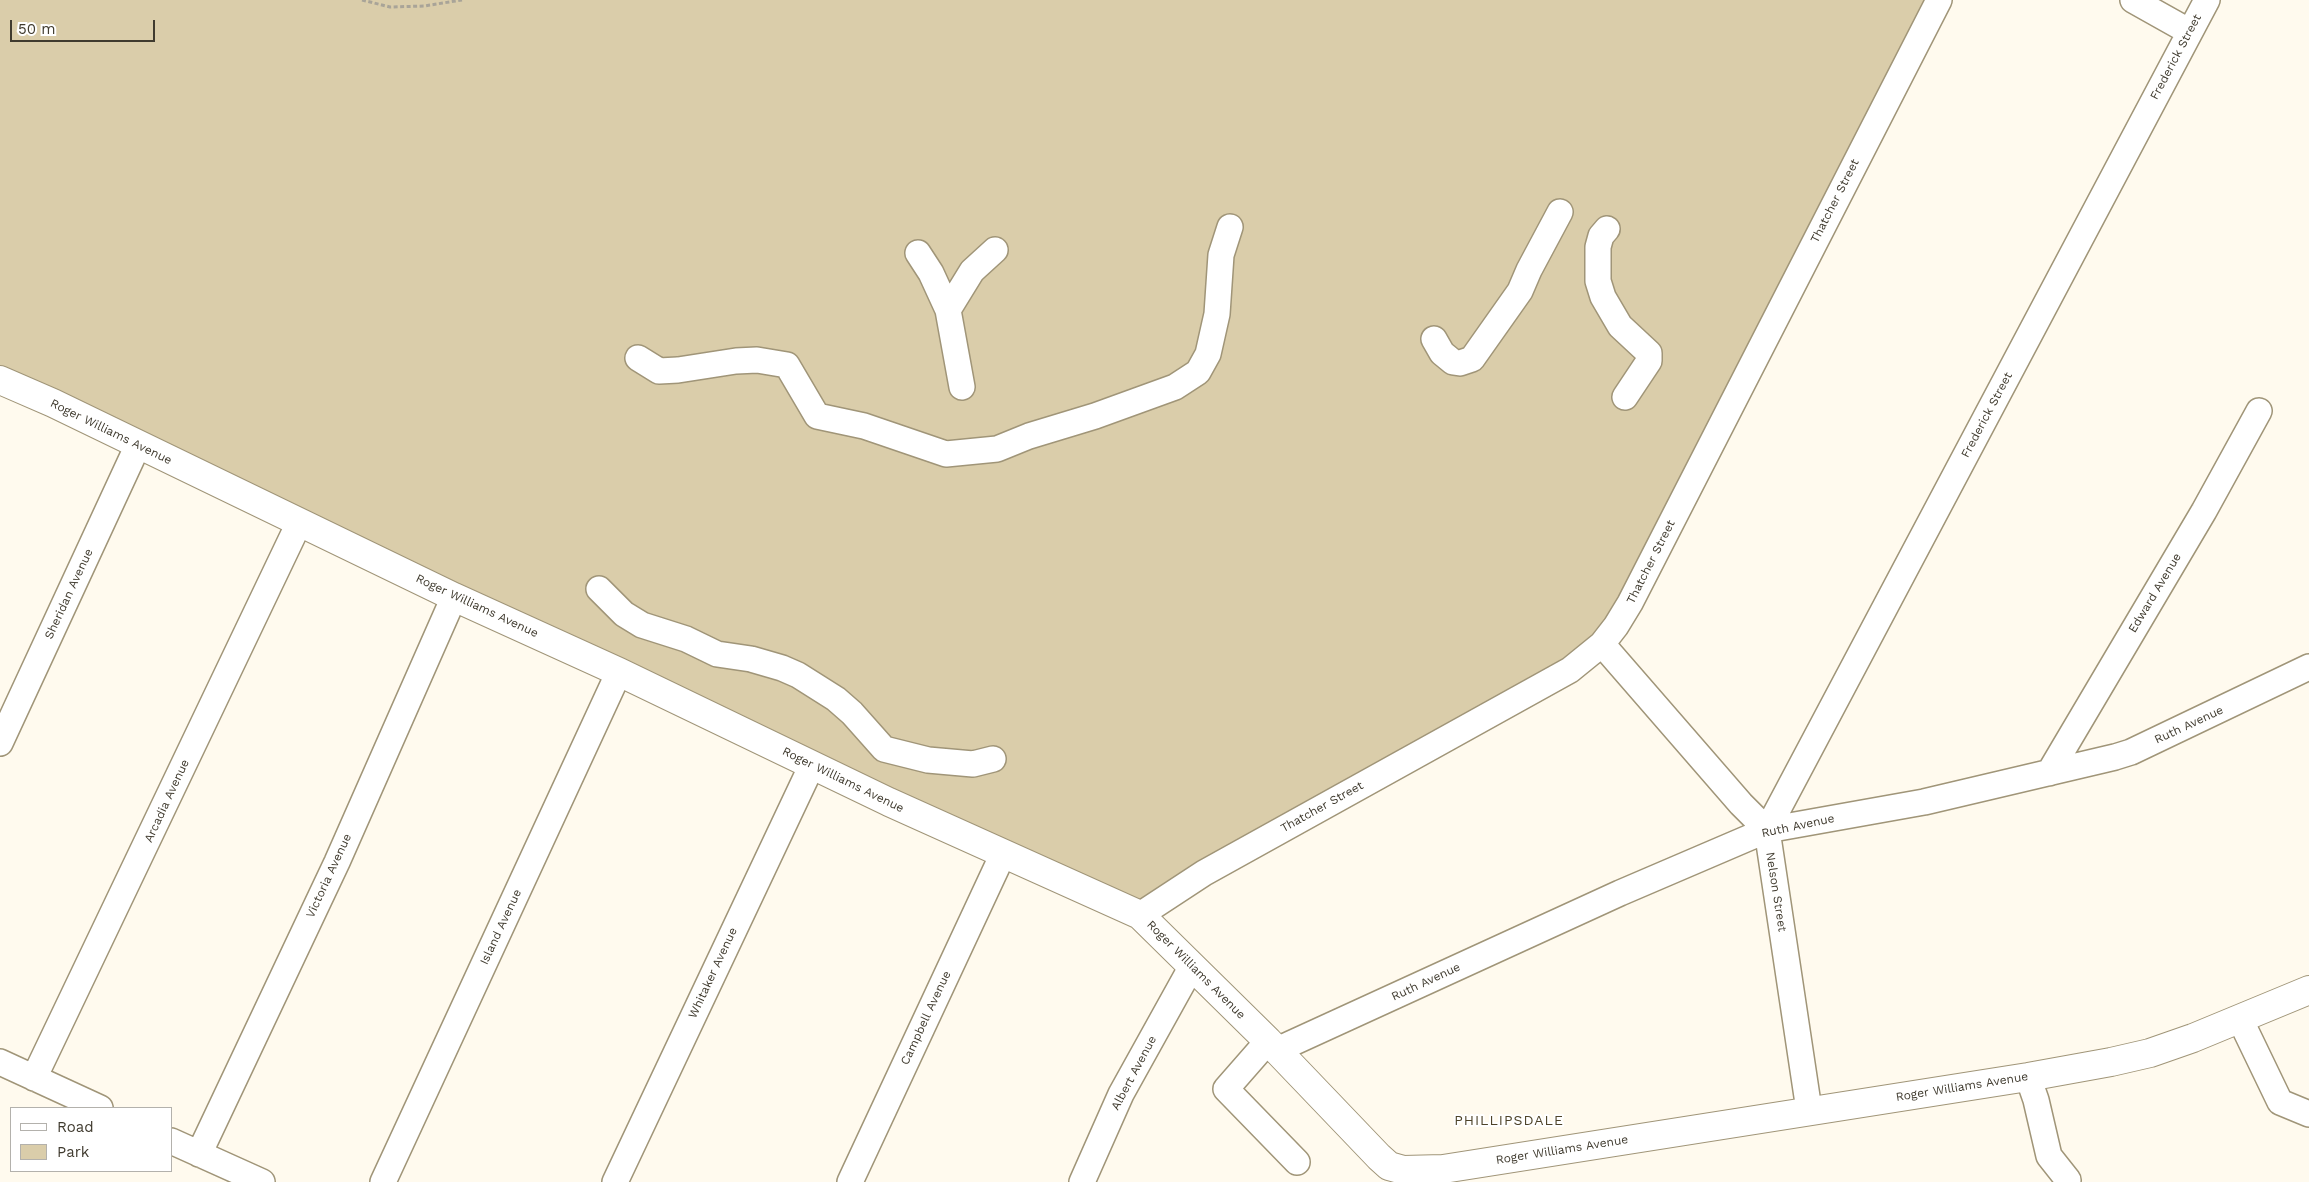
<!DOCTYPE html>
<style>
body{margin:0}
#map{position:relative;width:2309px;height:1182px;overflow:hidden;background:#fffaee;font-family:"Work Sans",sans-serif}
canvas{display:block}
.legend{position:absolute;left:10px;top:1107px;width:162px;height:65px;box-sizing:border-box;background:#fff;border:1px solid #b3b1ac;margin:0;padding:6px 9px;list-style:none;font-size:15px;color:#403b2f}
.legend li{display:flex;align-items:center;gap:10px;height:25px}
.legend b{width:25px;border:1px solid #b3b1ac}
.scale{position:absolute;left:10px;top:20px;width:145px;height:22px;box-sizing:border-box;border:2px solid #403b2f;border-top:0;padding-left:6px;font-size:15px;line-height:18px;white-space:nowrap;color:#403b2f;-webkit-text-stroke:4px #fff;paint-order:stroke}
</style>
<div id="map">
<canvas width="2309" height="1182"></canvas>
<ul class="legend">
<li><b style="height:6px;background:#fff"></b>Road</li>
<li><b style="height:14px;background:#dacdaa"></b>Park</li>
</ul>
<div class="scale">50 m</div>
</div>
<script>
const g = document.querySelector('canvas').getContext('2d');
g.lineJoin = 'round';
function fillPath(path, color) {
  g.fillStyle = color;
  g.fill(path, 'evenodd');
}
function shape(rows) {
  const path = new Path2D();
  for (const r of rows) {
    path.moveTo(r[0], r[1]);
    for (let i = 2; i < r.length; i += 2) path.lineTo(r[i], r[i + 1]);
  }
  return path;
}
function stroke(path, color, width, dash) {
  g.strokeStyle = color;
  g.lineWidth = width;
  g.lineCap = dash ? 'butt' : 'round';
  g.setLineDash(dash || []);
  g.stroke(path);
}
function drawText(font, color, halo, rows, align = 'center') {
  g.font = font + ' "Work Sans",sans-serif';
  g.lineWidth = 4;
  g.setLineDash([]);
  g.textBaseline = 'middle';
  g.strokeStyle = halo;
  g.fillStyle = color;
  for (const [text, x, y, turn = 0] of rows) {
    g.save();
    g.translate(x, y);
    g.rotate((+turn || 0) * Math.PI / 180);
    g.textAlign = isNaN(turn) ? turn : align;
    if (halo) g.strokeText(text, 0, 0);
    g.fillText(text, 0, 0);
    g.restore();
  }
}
const green = shape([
 [0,0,1945,0,1798,293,1700,496,1636,606,1610,645,1147,913,615,657,0,367]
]);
const path = shape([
 [362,0,390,7,424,6,462,0]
]);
const minor = shape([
 [2133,0,2190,32],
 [1607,229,1601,236,1598,247,1598,281,1603,297,1620,326,1649,353,1649,361,1625,397],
 [918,253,931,273,948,310,962,387],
 [948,310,972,271,995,250],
 [1434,339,1442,353,1453,362,1460,363,1472,359,1520,291,1529,270,1560,212],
 [638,358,659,371,678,370,736,361,757,360,787,365,817,416,864,426,946,454,997,449,1029,436,1095,416,1175,387,1198,372,1208,354,1217,314,1221,255,1230,227],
 [599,589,624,614,642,625,686,639,717,654,751,659,782,668,798,675,836,699,852,713,884,749,928,760,973,764,993,759],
 [1602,644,1741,804,1767,830,1809,1110],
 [0,743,138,445],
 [2049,773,2204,511,2259,411],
 [1767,830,2207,0],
 [1140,915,1204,873,1570,670,1602,644,1616,626,1630,603,1939,0],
 [2240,1019,2280,1102,2309,1114],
 [1268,1041,1226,1089,1297,1162],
 [1277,1050,1620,893,1767,830,1924,802,2115,757,2131,752,2309,667],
 [0,1062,100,1108],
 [2028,1077,2036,1100,2049,1156,2068,1180],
 [34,1078,299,523],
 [171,1141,262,1182],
 [199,1154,337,862,454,597],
 [383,1182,619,672],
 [615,1182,812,765],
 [850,1182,1003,854],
 [1082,1182,1121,1094,1192,966]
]);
const major = shape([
 [0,380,53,403,454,597,619,672,889,802,1140,915,1268,1041,1379,1157,1389,1166,1403,1170,1443,1169,2028,1077,2111,1062,2150,1053,2193,1038,2309,990]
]);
const streetNames = [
 ["Frederick Street",2176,57,-62],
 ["Thatcher Street",1835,201,-63],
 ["Frederick Street",1987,415,-62],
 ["Roger Williams Avenue",111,432,26],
 ["Thatcher Street",1651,562,-63],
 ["Edward Avenue",2155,593,-59],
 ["Sheridan Avenue",69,594,-65],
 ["Roger Williams Avenue",477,606,25],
 ["Ruth Avenue",2189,725,-25],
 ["Roger Williams Avenue",843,780,26],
 ["Arcadia Avenue",167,801,-65],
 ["Thatcher Street",1322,807,-29],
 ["Ruth Avenue",1798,826,-12],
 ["Victoria Avenue",329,876,-65],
 ["Nelson Street",1776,892,81],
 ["Island Avenue",501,927,-65],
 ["Roger Williams Avenue",1196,970,45],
 ["Whitaker Avenue",713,973,-65],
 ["Ruth Avenue",1426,982,-25],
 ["Campbell Avenue",926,1018,-65],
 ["Albert Avenue",1134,1073,-62],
 ["Roger Williams Avenue",1962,1087,-9],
 ["Roger Williams Avenue",1562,1150,-9]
];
const neighbourhoodNames = [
 ["PHILLIPSDALE",1509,1121]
];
fillPath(green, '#dacdaa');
stroke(minor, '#a09578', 28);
stroke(major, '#a09578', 30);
stroke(path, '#a9a498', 3, [4, 2.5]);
stroke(minor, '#fff', 25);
stroke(major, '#fff', 28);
drawText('12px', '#403b2f', '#fff', streetNames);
g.letterSpacing = '1px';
drawText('14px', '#4d4329', '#fff', neighbourhoodNames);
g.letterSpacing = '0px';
</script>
